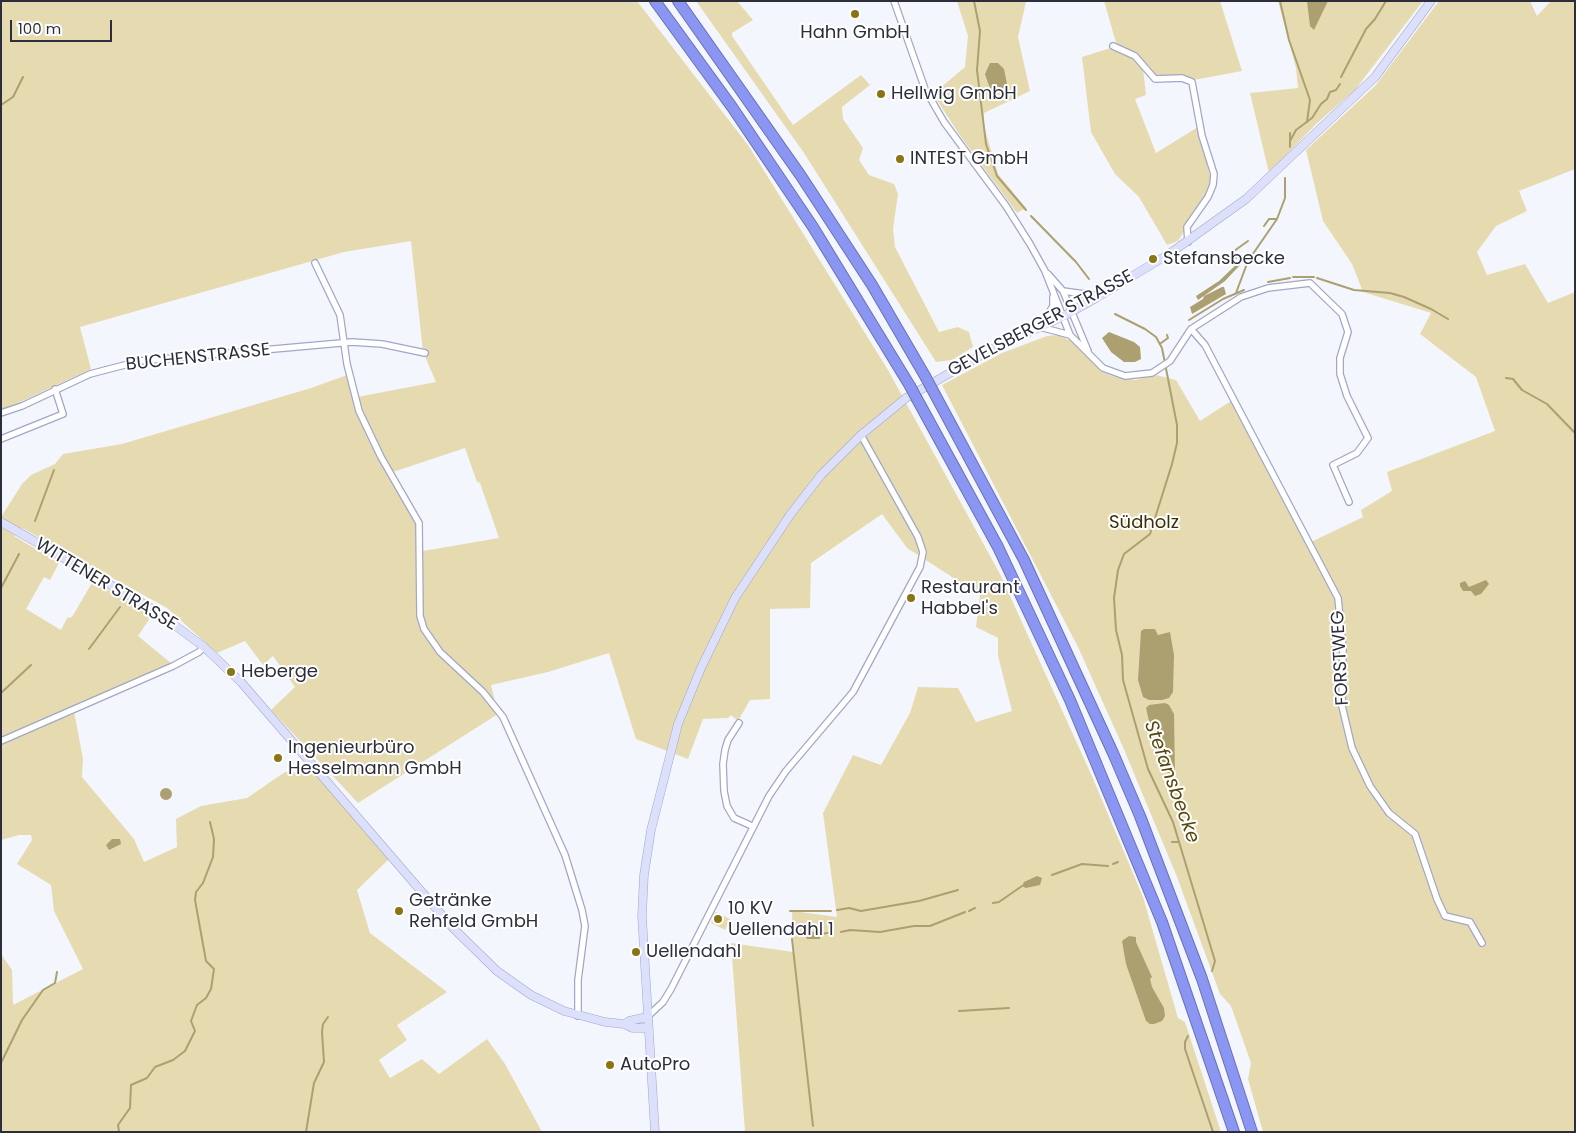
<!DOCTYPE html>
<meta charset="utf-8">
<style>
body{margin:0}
#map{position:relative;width:1576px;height:1133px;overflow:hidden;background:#f4f6fd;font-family:Poppins,sans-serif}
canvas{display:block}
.frame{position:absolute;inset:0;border:2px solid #2c2e3c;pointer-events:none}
.scale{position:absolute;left:10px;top:20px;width:102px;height:22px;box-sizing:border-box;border:2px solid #2c2e3c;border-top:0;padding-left:6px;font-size:15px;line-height:18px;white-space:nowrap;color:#2c2e3c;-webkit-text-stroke:4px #fff;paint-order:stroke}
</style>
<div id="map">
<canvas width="1576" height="1133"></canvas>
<div class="frame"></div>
<div class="scale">100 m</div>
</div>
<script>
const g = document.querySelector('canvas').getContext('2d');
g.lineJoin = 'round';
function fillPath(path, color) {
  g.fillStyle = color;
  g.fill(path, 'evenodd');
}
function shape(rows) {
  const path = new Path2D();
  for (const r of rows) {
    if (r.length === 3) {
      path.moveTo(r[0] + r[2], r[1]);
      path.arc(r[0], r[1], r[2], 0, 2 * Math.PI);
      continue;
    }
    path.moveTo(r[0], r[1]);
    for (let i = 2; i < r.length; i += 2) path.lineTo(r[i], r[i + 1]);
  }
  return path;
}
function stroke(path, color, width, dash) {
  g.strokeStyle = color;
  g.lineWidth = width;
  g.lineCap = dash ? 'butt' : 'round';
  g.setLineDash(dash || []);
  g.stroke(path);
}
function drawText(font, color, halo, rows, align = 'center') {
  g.font = font + ' Poppins,sans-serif';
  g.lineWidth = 4;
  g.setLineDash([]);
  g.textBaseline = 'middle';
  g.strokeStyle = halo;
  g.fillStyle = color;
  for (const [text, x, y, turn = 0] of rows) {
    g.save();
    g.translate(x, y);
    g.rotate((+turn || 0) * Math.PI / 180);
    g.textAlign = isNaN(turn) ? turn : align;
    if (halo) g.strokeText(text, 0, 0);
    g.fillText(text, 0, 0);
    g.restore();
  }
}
const green = shape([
 [1,1,637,1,748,145,888,370,1000,574,1091,774,1143,897,1178,1018,1185,1022,1221,1132,745,1132,731,943,793,952,792,911,837,917,823,813,853,755,881,765,910,713,918,687,958,688,976,722,1012,711,998,656,998,638,976,627,980,595,907,548,882,514,811,563,810,608,770,609,770,699,750,700,738,721,731,715,728,718,703,719,688,759,636,739,609,653,548,672,491,685,498,714,358,803,271,710,295,687,273,656,263,665,245,641,217,653,167,608,22,528,14,536,59,563,50,580,44,577,26,609,61,630,67,618,72,617,93,581,152,615,138,636,172,664,73,706,83,759,82,777,134,839,144,862,177,847,176,819,201,806,247,798,285,772,316,774,390,858,357,890,370,933,447,992,397,1025,407,1040,379,1060,390,1078,422,1059,439,1074,487,1039,505,1064,542,1132,1,1132,1,954,12,970,13,1005,83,969,54,911,51,885,17,864,32,840,31,835,19,835,1,840,1,517,22,484,31,475,55,464,63,454,122,444,311,388,347,375,352,398,436,382,423,352,411,241,344,252,80,327,91,369,1,411],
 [465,448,477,482,480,483,499,538,423,551,419,563,417,524,393,472],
 [696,1,737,1,753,20,732,33,732,36,793,125,861,75,870,85,842,107,843,119,863,148,859,160,869,175,894,184,898,194,893,229,895,247,939,332,958,327,969,332,973,347,952,360,936,362,804,153],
 [957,1,1028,1,1026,2,1018,37,1030,91,984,113,983,123,998,174,1026,208,1017,213,961,137,933,94,965,67,968,36],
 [1104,1,1220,1,1242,71,1194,80,1182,75,1155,75,1143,69,1146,95,1135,99,1156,153,1198,127,1211,180,1206,197,1178,241,1167,245,1139,197,1115,174,1091,132,1082,57,1117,46],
 [1278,1,1423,1,1355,90,1316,124,1269,173,1250,93,1298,88,1296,68],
 [1439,1,1530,1,1537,16,1551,1,1575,1,1575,169,1519,191,1527,211,1496,226,1477,252,1487,275,1525,264,1548,303,1575,292,1575,1132,1263,1132,1248,1079,1251,1063,1231,1006,1220,994,1177,877,1123,747,1078,647,942,385,1002,353,1047,336,1059,335,1071,341,1102,372,1115,377,1135,380,1156,375,1176,380,1200,421,1231,401,1311,542,1363,517,1361,510,1392,491,1387,472,1495,431,1476,377,1420,334,1431,313,1363,292,1352,264,1323,221,1306,150,1375,86],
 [716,912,730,919,725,930,711,923]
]);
const water = shape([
 [1307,1,1328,1,1314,30,1310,26],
 [990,63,998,63,1004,69,1007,84,1001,91,997,92,991,90,988,83,985,74],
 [1239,262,1241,264,1225,281,1198,300,1196,296,1219,281],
 [1222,287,1224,287,1226,294,1192,314,1190,307,1203,299,1204,296],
 [1109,332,1134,342,1140,347,1141,359,1135,362,1124,362,1111,352,1102,338],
 [1486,580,1489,584,1481,594,1475,596,1471,591,1463,591,1460,586,1460,583,1465,581,1469,587],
 [1144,629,1155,629,1158,635,1170,632,1174,655,1173,692,1169,698,1162,700,1149,700,1143,697,1138,680,1141,631],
 [1165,703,1169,705,1174,714,1175,775,1160,770,1146,708,1149,705],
 [166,794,6],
 [112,839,120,839,121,844,109,850,106,845],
 [1037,876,1042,878,1040,885,1026,888,1022,886,1024,882],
 [820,931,820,939,807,939,806,937,808,932],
 [1129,936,1136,937,1136,942,1152,977,1150,979,1152,987,1164,1008,1165,1016,1162,1021,1154,1024,1150,1024,1146,1021,1126,964,1122,941]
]);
const stream = shape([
 [974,1,980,31,977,70,986,144,997,176,1026,210],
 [1280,1,1289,40,1310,100,1307,122],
 [1341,77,1366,29,1375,19,1386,1],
 [1,105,13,97,23,77],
 [1290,133,1290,141],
 [1290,147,1290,141,1296,130,1312,118,1321,104,1327,99,1330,92,1336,90,1340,84],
 [1031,216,1076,262,1089,279],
 [1264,226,1269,219,1277,219],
 [1236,258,1234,251,1248,241],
 [1293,277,1314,277],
 [1317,278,1354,290,1390,293,1404,297,1431,309,1448,319],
 [1268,282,1290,278],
 [1236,293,1248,261,1277,219,1285,198,1285,178],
 [1115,314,1145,329,1156,337,1162,348,1177,425,1177,443,1172,464,1150,534,1124,554,1118,570,1114,598,1116,630,1122,655,1123,680,1148,769,1173,822,1215,961,1212,971],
 [1189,320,1223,299,1244,290],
 [1161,343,1168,338,1167,335],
 [1506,378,1513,379,1522,390,1547,404,1575,433],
 [35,521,54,470],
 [1,588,19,554],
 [89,649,120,607],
 [1,693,31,665],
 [1172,842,1179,842],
 [1113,864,1118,862],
 [1052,875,1082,864,1108,866],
 [993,903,999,902,1022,886],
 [837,910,849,908,861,911,919,901,958,890],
 [790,911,831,911],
 [969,911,975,908],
 [841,932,850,930,880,932,914,926,930,926,965,912],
 [821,934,833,932],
 [792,939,813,1126],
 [959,1011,1009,1008],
 [1188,1036,1185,1042,1185,1049,1213,1132],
 [1,1063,22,1020,43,990,55,983,57,972],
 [119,1132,118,1125,130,1108,131,1085,147,1078,155,1067,173,1060,185,1051,195,1031,191,1021,197,1005,206,998,211,989,214,969,206,961,195,900,196,892,203,883,213,857,214,839,210,822],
 [306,1132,314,1083,324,1062,322,1032,323,1024,328,1017]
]);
const street = shape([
 [894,1,925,89,944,122,1006,206,1030,244,1045,271,1070,335,1103,368,1125,376,1152,373,1170,361,1191,329,1241,297,1268,288,1310,283,1342,314,1348,332,1340,358,1340,374,1347,396,1368,438,1357,453,1333,465,1349,502],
 [1113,46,1135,56,1155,79,1182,78,1192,82,1202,136,1214,174,1213,185,1208,197,1187,227,1188,242],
 [315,263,340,315,347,364,359,411,381,457,419,523,420,616,424,629,440,652,483,692,503,717,565,855,582,910,585,926,578,980,578,1016],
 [1048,274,1063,291,1088,351],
 [1063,291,1099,296],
 [1053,297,1053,306,1040,327,1070,335],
 [1191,329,1205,345,1338,598,1343,648,1342,706,1352,748,1370,786,1389,813,1415,834,1437,899,1445,916,1470,922,1482,943],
 [1,413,22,406,90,374,140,361,352,342,382,344,425,353],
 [1,439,63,414,55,389],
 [739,723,728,740,725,750,723,764,724,791,727,806,734,818,752,826],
 [1,741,173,666,199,652,204,647],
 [647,1017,663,1002,671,989,769,796,786,771,853,692,920,567,923,552,918,537,861,435]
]);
const secondary = shape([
 [1,522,154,610,204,647,241,682,452,927,497,971,531,995,564,1011,605,1022,624,1024,632,1028,648,1028],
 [624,1024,629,1021,647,1017],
 [655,1132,642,916,644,875,651,830,678,724,701,668,735,598,790,515,821,475,861,435,906,398,992,349,1064,316,1096,298,1169,254,1246,199,1375,77,1431,1]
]);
const highway = shape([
 [655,1,732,107,813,227,910,386],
 [678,1,801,176,872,285,925,376],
 [932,389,1024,560,1113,753,1140,816,1202,979,1252,1132],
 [917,399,998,547,1070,700,1162,922,1234,1132]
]);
const highwayBridge = shape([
 [925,376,932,389],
 [910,386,917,399]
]);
const markers = [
 [855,14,5,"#897416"],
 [881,94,5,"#897416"],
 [900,159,5,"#897416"],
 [1153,259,5,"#897416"],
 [911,598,5,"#897416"],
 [231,672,5,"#897416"],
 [278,758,5,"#897416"],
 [399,911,5,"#897416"],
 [718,919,5,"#897416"],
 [636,952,5,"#897416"],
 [610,1065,5,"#897416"]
];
const poiNames = [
 ["Hahn GmbH",855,33,"center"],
 ["Hellwig GmbH",891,94],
 ["INTEST GmbH",910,159],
 ["Stefansbecke",1163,259],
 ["Restaurant",921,588],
 ["Habbel's",921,609],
 ["Heberge",241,672],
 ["Ingenieurbüro",288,748],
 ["Hesselmann GmbH",288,769],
 ["Getränke",409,901],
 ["Rehfeld GmbH",409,922],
 ["10 KV",728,909],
 ["Uellendahl 1",728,930],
 ["Uellendahl",646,952],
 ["AutoPro",620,1065]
];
const streetNames = [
 ["GEVELSBERGER STRASSE",1041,324,-28],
 ["BUCHENSTRASSE",198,358,-6],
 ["WITTENER STRASSE",106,585,31],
 ["FORSTWEG",1341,658,-93]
];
const parkNames = [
 ["Südholz",1144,523]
];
const waterNames = [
 ["Stefansbecke",1171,782,70]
];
fillPath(green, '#e6dbb0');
fillPath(water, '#aca071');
stroke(stream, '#aca071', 2);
stroke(street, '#a1a7c8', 8);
stroke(secondary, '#a1a7c8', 9);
stroke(highway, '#6a72b3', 12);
stroke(street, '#fff', 5.5);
stroke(secondary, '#dce0fb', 8);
stroke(highway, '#8b96f3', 10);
stroke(highwayBridge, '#6a72b3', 12, []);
stroke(highwayBridge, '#8b96f3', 10);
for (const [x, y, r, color] of markers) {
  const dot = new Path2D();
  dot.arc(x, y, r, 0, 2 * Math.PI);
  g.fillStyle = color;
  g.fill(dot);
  stroke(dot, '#fff', 2);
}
drawText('18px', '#2c2e3c', '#fff', poiNames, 'left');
drawText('18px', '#2c2e3c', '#fff', streetNames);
drawText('18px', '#393007', '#fff', parkNames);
drawText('italic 19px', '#56480d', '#fff', waterNames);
</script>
